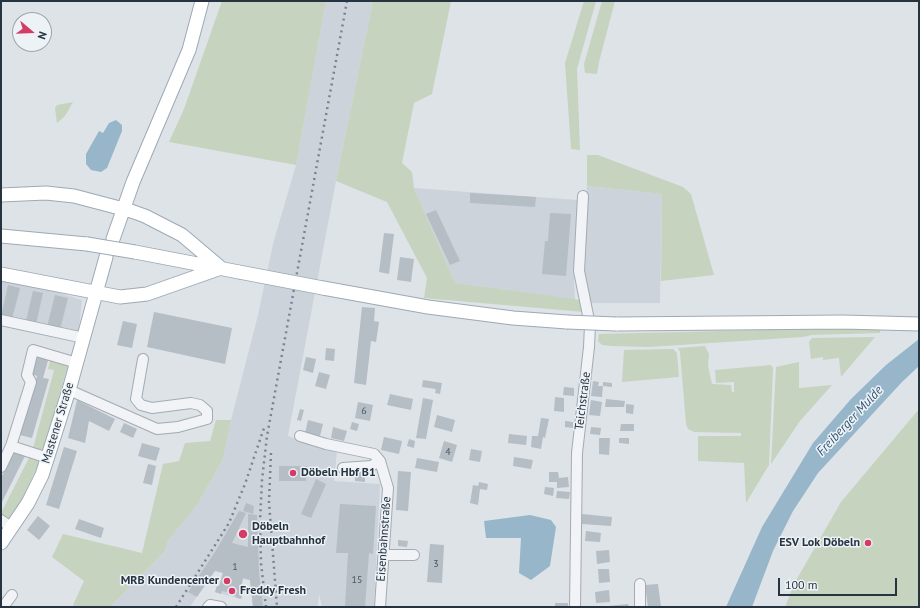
<!DOCTYPE html>
<meta charset="utf-8">
<style>
body{margin:0}
#map{position:relative;width:920px;height:608px;overflow:hidden;background:#dee3e8;font-family:"PT Sans",sans-serif}
canvas{display:block}
.frame{position:absolute;inset:0;border:2px solid #263340;pointer-events:none}
.north{position:absolute;left:12px;top:12px;width:40px;height:40px;box-sizing:border-box;background:#edf2f6;border:1px solid #9da6ad;border-radius:50%;rotate:109deg;font-size:11px;font-weight:700;line-height:16px;text-align:center;color:#263340}
.north::after{content:'';display:block;margin:auto;width:14px;height:18px;background:#d43c65;clip-path:polygon(50% 0,100% 100%,50% 72%,0 100%)}
.scale{position:absolute;left:778px;top:578px;width:119px;height:18px;box-sizing:border-box;border:2px solid #263340;border-top:0;padding-left:5px;font-size:12px;line-height:14px;white-space:nowrap;color:#263340;-webkit-text-stroke:3px #edf2f6;paint-order:stroke}
</style>
<div id="map">
<canvas width="920" height="608"></canvas>
<div class="frame"></div>
<div class="north">N</div>
<div class="scale">100 m</div>
</div>
<script>
const g = document.querySelector('canvas').getContext('2d');
g.lineJoin = 'round';
function fillPath(path, color) {
  g.fillStyle = color;
  g.fill(path, 'evenodd');
}
function shape(rows) {
  const path = new Path2D();
  for (const r of rows) {
    path.moveTo(r[0], r[1]);
    for (let i = 2; i < r.length; i += 2) path.lineTo(r[i], r[i + 1]);
  }
  return path;
}
function stroke(path, color, width, dash) {
  g.strokeStyle = color;
  g.lineWidth = width;
  g.lineCap = dash ? 'butt' : 'round';
  g.setLineDash(dash || []);
  g.stroke(path);
}
function drawText(font, color, halo, rows, align = 'center') {
  g.font = font + ' "PT Sans",sans-serif';
  g.lineWidth = 3;
  g.setLineDash([]);
  g.textBaseline = 'middle';
  g.strokeStyle = halo;
  g.fillStyle = color;
  for (const [text, x, y, turn = 0] of rows) {
    g.save();
    g.translate(x, y);
    g.rotate((+turn || 0) * Math.PI / 180);
    g.textAlign = isNaN(turn) ? turn : align;
    if (halo) g.strokeText(text, 0, 0);
    g.fillText(text, 0, 0);
    g.restore();
  }
}
const built = shape([
 [326,1,373,1,336,181,288,436,318,447,337,451,334,481,380,484,374,607,322,607,319,594,318,607,253,607,250,580,243,579,240,591,243,592,241,599,215,592,217,586,219,586,228,553,220,561,190,607,110,607,165,551,168,541,197,505,223,459,231,420,258,315,273,244,296,165],
 [587,186,662,194,660,303,589,303,583,267],
 [414,188,578,200,574,281,575,300,455,283],
 [1,280,28,283,82,300,78,337,1,320]
]);
const green = shape([
 [222,1,326,1,296,165,169,142,184,109],
 [373,1,451,1,432,94,414,103,402,163,412,172,414,188,455,283,581,300,584,312,424,298,427,278,387,202,336,181],
 [584,1,596,1,577,69,580,150,571,149,565,63],
 [602,1,615,1,599,62,597,74,585,73,584,64],
 [73,102,65,116,57,123,55,108,57,105],
 [587,155,598,155,683,187,691,194,714,275,661,281,662,194,587,186],
 [881,327,880,333,812,335,803,337,649,347,611,346,602,345,598,341,599,334],
 [875,337,841,377,839,358,823,360,823,357,811,359,809,342,812,338],
 [705,346,709,354,708,366,712,384,731,385,732,392,734,392,734,382,716,383,715,370,771,365,773,368,769,465,746,503,744,463,698,461,698,436,741,436,741,433,694,432,688,429,686,424,680,352,678,348],
 [673,349,677,353,679,377,622,382,624,350],
 [51,357,69,362,41,458,20,504,8,522,1,517,1,513,32,452,54,370,48,369],
 [799,362,799,388,832,385,800,421,771,464,776,367],
 [919,409,919,607,785,607,794,584,841,502],
 [216,420,231,420,223,459,197,505,168,541,165,551,110,607,75,607,73,605,84,581,52,557,63,534,142,553,163,464,179,461,185,443,210,441]
]);
const water = shape([
 [116,120,122,125,122,131,107,168,101,172,91,170,86,164,86,154,99,131,103,133,109,123],
 [919,339,919,366,902,382,818,473,793,511,773,551,752,607,726,607,762,527,813,443,851,399,886,365],
 [530,515,551,520,556,527,550,566,531,580,519,573,521,538,486,538,484,521]
]);
const building = shape([
 [470,193,536,197,535,207,470,203],
 [436,210,460,261,450,265,426,214],
 [550,213,571,214,566,276,542,274,545,241,548,241],
 [384,233,394,234,389,274,379,272],
 [400,257,414,259,411,282,397,280],
 [8,285,20,288,12,319,1,317],
 [33,291,43,293,36,324,26,321],
 [55,295,68,298,60,330,47,327],
 [362,307,375,308,374,321,379,322,376,342,371,341,366,385,354,383],
 [154,312,232,328,225,364,147,347],
 [123,321,137,324,132,348,117,345],
 [326,348,335,349,334,361,325,360],
 [37,354,49,357,43,378,49,379,32,438,20,435,37,376,31,374],
 [306,357,316,359,313,373,303,370],
 [319,372,330,375,326,389,315,386],
 [423,380,442,383,440,394,435,393,436,389,422,387],
 [593,381,599,382,598,386,603,386,602,397,591,396],
 [603,382,612,383,612,387,603,386],
 [564,387,574,388,574,396,563,395],
 [390,394,413,399,411,410,387,405],
 [555,397,564,398,564,412,554,411],
 [423,398,433,400,426,439,416,438],
 [606,399,625,401,624,407,605,407],
 [77,400,115,419,109,431,89,421,85,443,68,438],
 [591,400,602,402,600,416,589,415],
 [358,402,373,405,370,421,355,418],
 [626,404,634,405,633,414,626,413],
 [300,409,304,410,301,421,297,420],
 [437,415,455,420,452,432,434,427],
 [541,418,549,419,545,438,543,437,541,449,531,447,532,436,538,436],
 [308,420,323,424,320,436,305,433],
 [565,421,573,422,573,428,565,427],
 [352,422,359,424,357,431,350,429],
 [124,423,137,429,133,438,120,432],
 [621,424,634,424,634,431,620,431],
 [333,427,347,431,344,441,331,438],
 [591,427,601,428,600,435,590,434],
 [509,434,527,436,526,445,508,443],
 [384,437,402,441,399,454,381,450],
 [599,438,610,438,609,455,599,454],
 [619,438,629,438,629,444,619,443],
 [409,439,415,441,414,448,407,446],
 [444,441,457,445,452,462,439,458],
 [142,443,160,448,156,461,138,456],
 [64,447,77,451,59,509,46,505],
 [471,449,482,451,480,462,469,460],
 [14,451,25,456,1,504,1,478],
 [514,457,533,460,531,469,513,466],
 [417,458,439,462,437,472,415,468],
 [148,464,156,466,152,485,143,483],
 [279,466,307,466,306,481,279,481],
 [398,471,411,472,408,511,396,510],
 [549,472,558,472,559,478,568,477,569,487,557,488,557,482,549,482],
 [355,473,365,473,365,482,355,481],
 [316,479,326,484,311,518,301,514],
 [479,482,488,484,487,490,480,489,478,505,470,503,473,485,478,486],
 [545,487,554,488,553,496,544,494],
 [557,491,570,492,569,499,556,498],
 [246,503,254,506,253,514,243,511],
 [340,504,376,506,373,554,369,553,365,607,345,607,348,553,336,553],
 [239,511,246,513,232,543,248,547,248,514,257,515,259,572,263,607,253,607,250,580,243,578,240,592,243,592,241,599,235,597,236,594,222,591,221,594,215,592,217,586,219,586,223,573,215,571,197,597,188,592,215,552],
 [582,514,612,517,611,526,582,524],
 [38,516,50,526,39,540,27,530],
 [79,519,104,528,101,538,75,529],
 [586,531,601,533,600,542,585,541],
 [398,540,408,541,407,547,398,546],
 [430,544,444,545,442,583,427,582],
 [609,550,610,562,597,564,596,551],
 [598,569,609,569,610,582,599,583],
 [658,584,661,607,648,607,645,585],
 [609,590,610,602,596,603,595,592],
 [555,603,568,603,568,607,555,607],
 [628,604,629,607,609,607,608,606]
]);
const minor = shape([
 [1,320,84,338],
 [69,390,157,429,178,427,207,419,207,411,200,405,191,403,152,408,141,405,136,399,143,359],
 [300,436,326,444,374,454,380,461,388,488,380,607],
 [48,458,11,446,31,382,27,375,33,350,77,363],
 [1,467,11,446],
 [343,468,371,466,380,461],
 [1,520,12,528],
 [384,555,414,555],
 [640,584,640,607],
 [3,607,12,595],
 [208,607,210,605,221,607],
 [575,607,577,453,589,347,590,325,579,271,583,196]
]);
const major = shape([
 [1,195,46,193,74,196,131,211,145,216,182,235,221,268],
 [1,236,87,244],
 [113,239,133,182,189,50,202,1],
 [135,252,239,272],
 [1,274,120,297,147,294,221,268],
 [323,288,428,307,513,318,567,322],
 [616,324,843,322,919,324],
 [1,543,28,503,42,475,69,390,106,257]
]);
const rail = shape([
 [271,453,269,502,277,607],
 [176,607,229,523,245,484,264,428],
 [266,607,261,563,260,522,262,480,267,436,347,1]
]);
const majorBridge = shape([
 [87,244,135,252],
 [239,272,323,288],
 [567,322,616,324]
]);
const markers = [
 [293,473,4,"#d43c65"],
 [243,534,5,"#d43c65"],
 [868,543,4,"#d43c65"],
 [227,581,4,"#d43c65"],
 [232,591,4,"#d43c65"]
];
const numberNames = [
 ["6",364,411],
 ["4",448,452],
 ["3",436,564],
 ["1",235,567],
 ["15",357,580]
];
const streetNames = [
 ["Teichstraße",583,401,-83],
 ["Mastener Straße",58,423,-73],
 ["Eisenbahnstraße",384,539,-86]
];
const poiNames = [
 ["Döbeln Hbf B1",301,473],
 ["Döbeln",252,527],
 ["Hauptbahnhof",252,541],
 ["ESV Lok Döbeln",860,543,"right"],
 ["MRB Kundencenter",219,581,"right"],
 ["Freddy Fresh",240,591]
];
const waterNames = [
 ["Freiberger Mulde",850,421,-47]
];
fillPath(built, '#ccd3da');
fillPath(green, '#c6d3bf');
fillPath(water, '#97b6ca');
fillPath(building, '#b5bdc5');
stroke(minor, '#a3abb2', 12);
stroke(major, '#9da9b5', 15);
stroke(minor, '#f1f3f6', 10);
stroke(major, '#fff', 13);
stroke(rail, '#778593', 2.5, [2, 4]);
stroke(majorBridge, '#9da9b5', 15, []);
stroke(majorBridge, '#fff', 13);
for (const [x, y, r, color] of markers) {
  const dot = new Path2D();
  dot.arc(x, y, r, 0, 2 * Math.PI);
  g.fillStyle = color;
  g.fill(dot);
  stroke(dot, '#edf2f6', 1.5);
}
drawText('10px', '#4a5661', null, numberNames);
drawText('12px', '#263340', '#edf2f6', streetNames);
drawText('bold 12px', '#263340', '#edf2f6', poiNames, 'left');
drawText('italic 13px', '#2f5775', '#edf2f6', waterNames);
</script>
